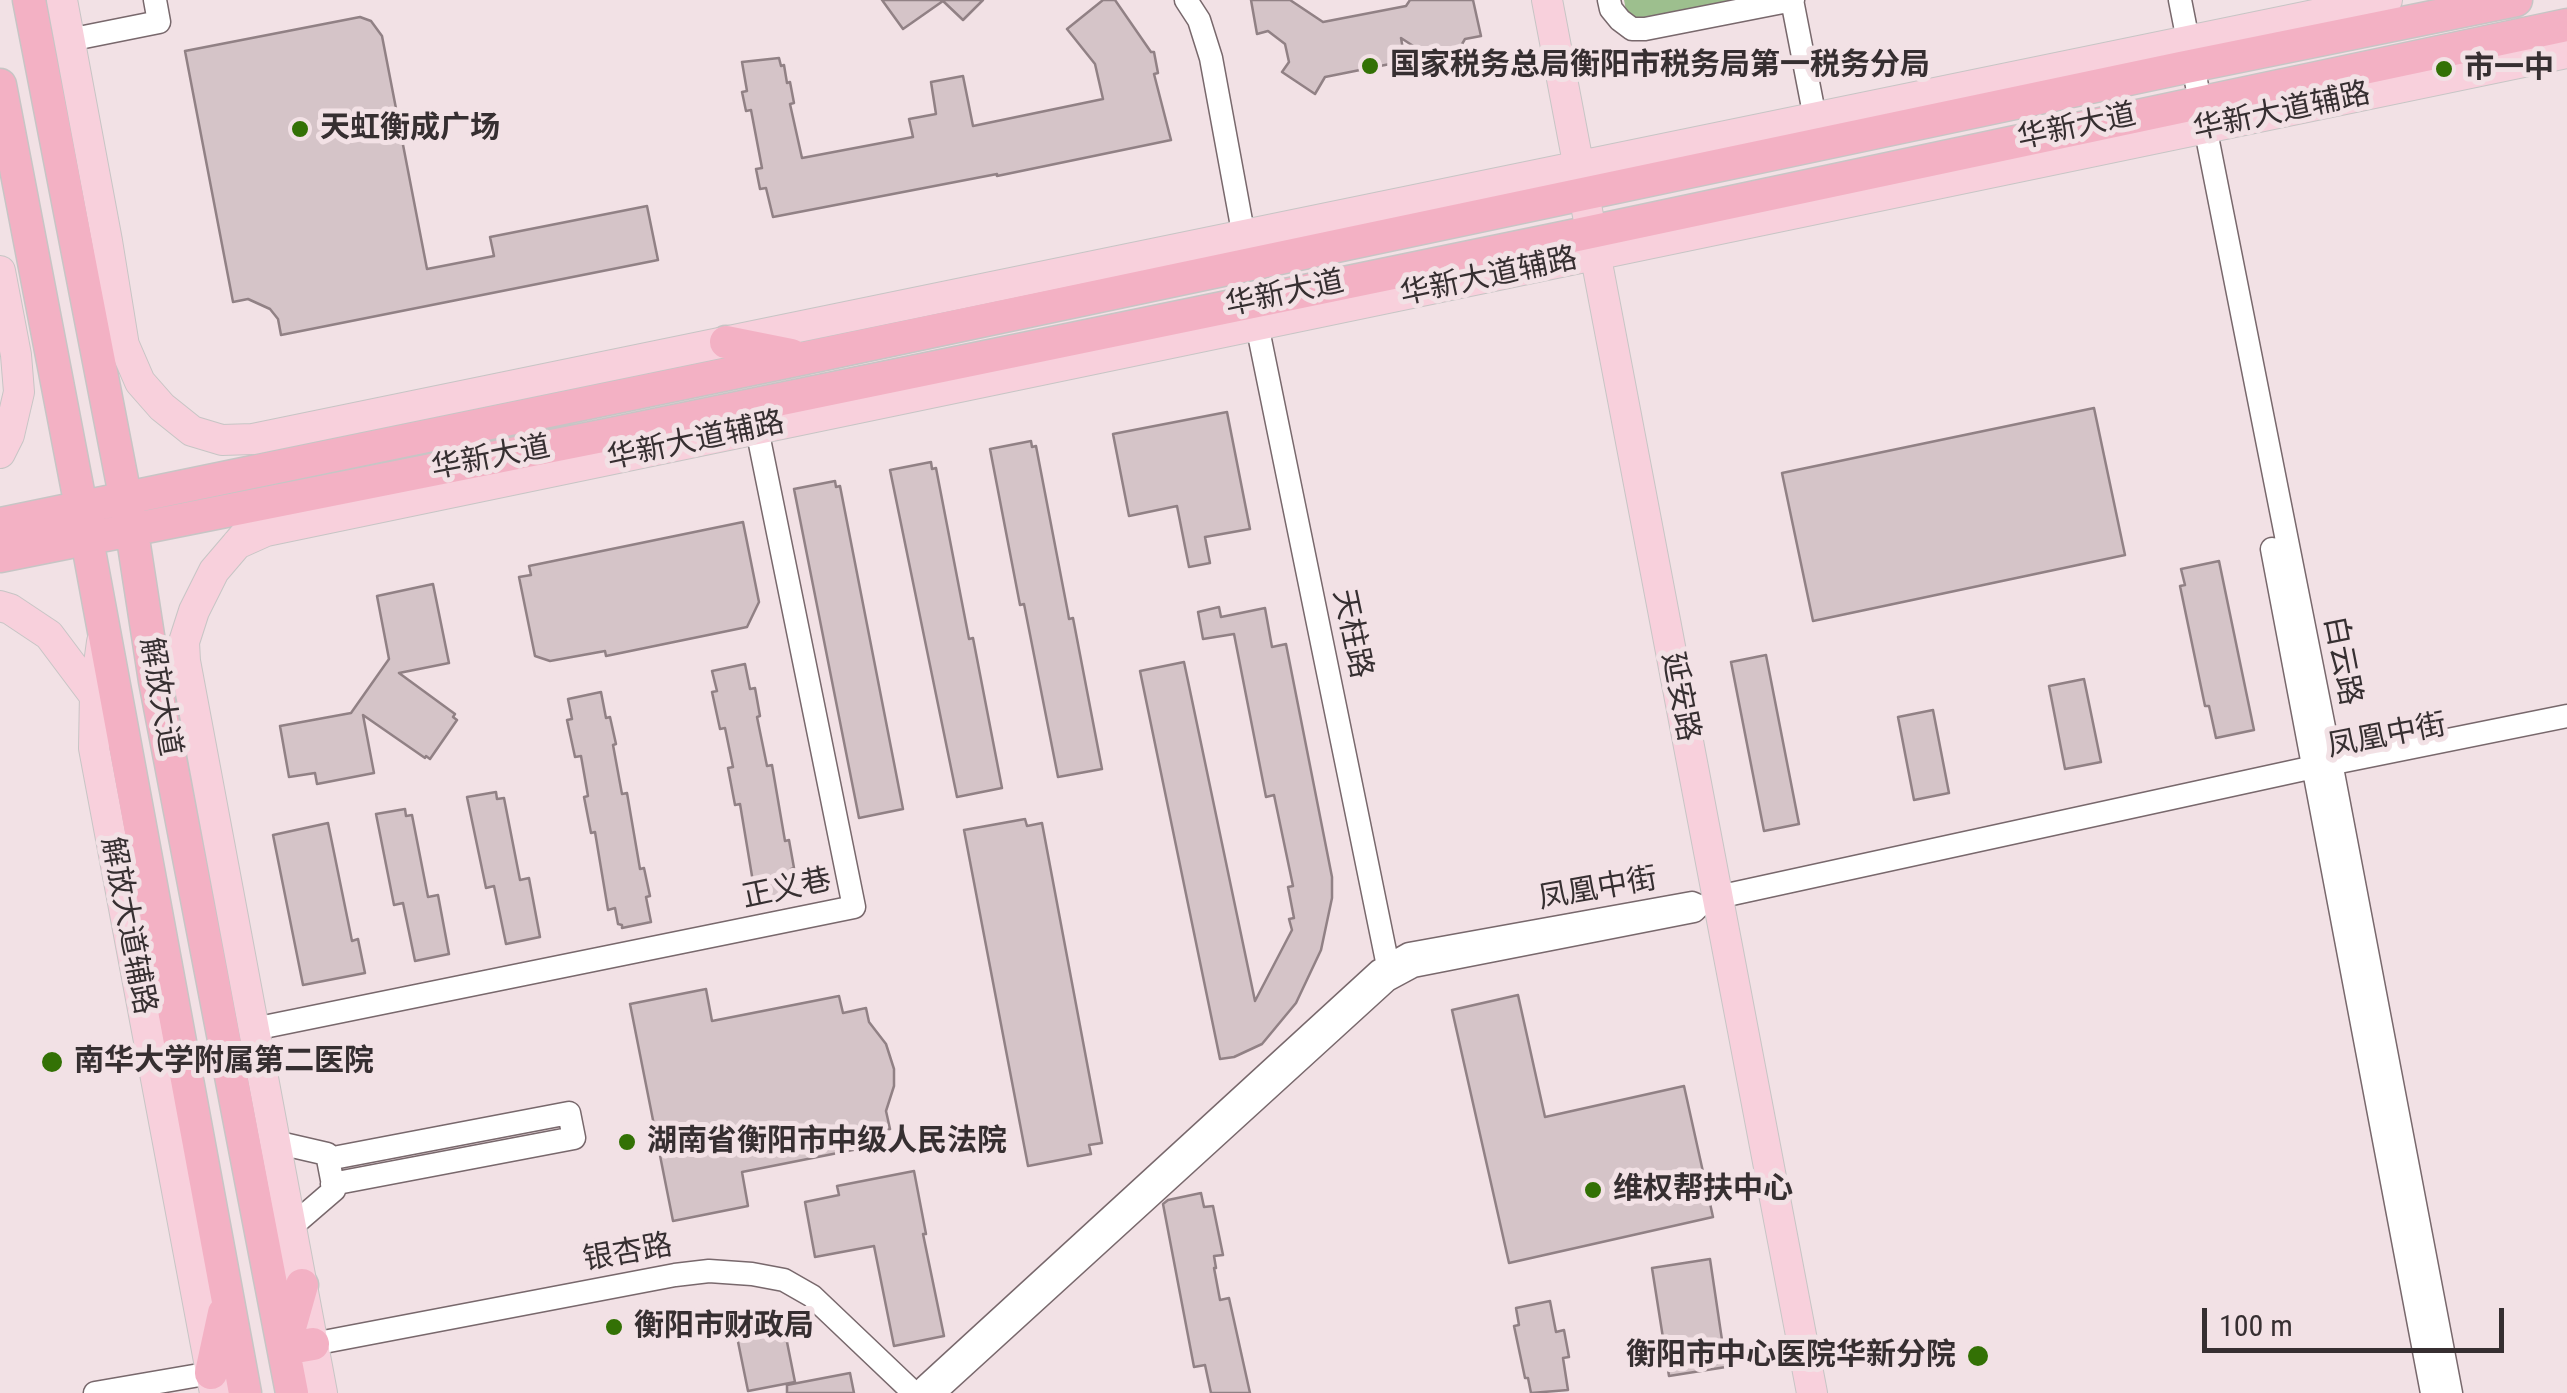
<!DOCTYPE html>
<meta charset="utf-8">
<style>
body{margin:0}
#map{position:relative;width:2567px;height:1393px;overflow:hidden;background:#f2e1e5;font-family:"Roboto Condensed",sans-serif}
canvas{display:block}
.scale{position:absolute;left:2202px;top:1308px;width:302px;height:45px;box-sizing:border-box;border:5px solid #362f31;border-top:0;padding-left:12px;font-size:30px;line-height:35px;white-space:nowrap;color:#362f31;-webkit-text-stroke:8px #f2e1e5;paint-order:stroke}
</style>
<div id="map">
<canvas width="2567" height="1393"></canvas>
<div class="scale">100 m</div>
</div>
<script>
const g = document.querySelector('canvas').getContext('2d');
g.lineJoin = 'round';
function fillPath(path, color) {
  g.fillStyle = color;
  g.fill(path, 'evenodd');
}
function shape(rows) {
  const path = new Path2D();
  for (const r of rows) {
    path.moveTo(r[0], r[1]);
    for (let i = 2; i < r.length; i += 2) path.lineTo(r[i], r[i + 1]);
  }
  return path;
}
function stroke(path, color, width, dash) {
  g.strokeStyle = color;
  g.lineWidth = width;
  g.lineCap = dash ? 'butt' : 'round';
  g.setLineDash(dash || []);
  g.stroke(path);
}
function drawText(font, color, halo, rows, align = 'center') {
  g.font = font + ' "Roboto Condensed","Noto Sans SC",sans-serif';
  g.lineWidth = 10;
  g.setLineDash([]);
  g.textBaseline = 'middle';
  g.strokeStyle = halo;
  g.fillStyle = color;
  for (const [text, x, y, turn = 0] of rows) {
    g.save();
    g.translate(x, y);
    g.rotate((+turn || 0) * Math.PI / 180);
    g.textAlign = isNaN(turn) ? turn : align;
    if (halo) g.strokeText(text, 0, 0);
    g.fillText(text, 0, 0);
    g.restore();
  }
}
const green = shape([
 [1624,0,1733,0,1734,3,1628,22]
]);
const building = shape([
 [882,0,983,0,963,20,943,1,903,29,882,0],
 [1103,0,1115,0,1151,52,1154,52,1158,73,1154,74,1171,140,997,176,997,174,773,217,766,188,760,189,756,169,762,168,751,110,746,111,742,92,747,91,742,62,779,58,781,66,784,65,787,83,790,82,794,103,790,104,802,158,913,137,909,119,936,114,931,82,963,76,973,126,1103,99,1095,64,1067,29,1103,0],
 [1251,0,1290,0,1323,22,1406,6,1410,0,1473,0,1481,36,1465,39,1455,56,1451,54,1444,66,1401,38,1405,61,1325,77,1315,94,1282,72,1289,62,1285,44,1268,31,1257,34,1251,0],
 [360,17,371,21,382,36,427,269,494,256,490,237,647,206,658,260,281,335,278,319,270,309,248,299,233,302,185,51,360,17],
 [2094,408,2125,555,1813,621,1782,473,2094,408],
 [1227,412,1250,529,1205,537,1210,563,1189,567,1177,506,1129,516,1113,434,1227,412],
 [1031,441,1032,447,1036,446,1068,613,1069,619,1073,618,1102,769,1058,777,1024,604,1020,605,990,449,1031,441],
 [931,462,932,469,936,468,969,639,973,638,1002,788,957,797,890,470,931,462],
 [835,481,836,487,840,486,903,809,859,818,794,489,835,481],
 [743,522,759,602,747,627,606,656,605,651,550,661,535,656,519,577,531,575,529,566,743,522],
 [2219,561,2254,730,2216,738,2209,706,2205,706,2180,586,2185,585,2181,569,2219,561],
 [433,584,449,663,399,673,455,714,453,717,457,720,430,759,426,756,425,758,363,715,374,773,317,784,315,773,289,777,280,726,351,713,389,659,377,596,433,584],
 [1219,607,1221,617,1265,608,1272,647,1286,644,1332,877,1332,898,1321,950,1296,1003,1262,1044,1234,1057,1220,1059,1140,671,1184,662,1255,1001,1292,930,1289,919,1294,918,1288,887,1293,886,1274,795,1266,797,1234,634,1203,639,1198,612,1219,607],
 [1766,655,1799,824,1764,831,1731,662,1766,655],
 [745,664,750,689,755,688,760,716,757,717,767,766,772,765,785,841,789,840,794,868,791,869,796,894,767,900,765,896,762,896,759,880,753,882,740,804,735,805,728,768,733,767,725,728,720,729,712,692,717,691,712,671,745,664],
 [2084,679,2101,762,2065,769,2049,686,2084,679],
 [601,692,606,718,610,717,616,744,613,745,622,794,627,793,640,869,644,868,650,896,646,897,651,922,622,928,622,925,618,924,615,908,608,910,595,832,591,833,584,797,588,796,581,756,575,757,567,720,572,719,568,699,601,692],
 [1933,710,1949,793,1914,800,1898,717,1933,710],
 [496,792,497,799,504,798,520,880,529,878,540,937,506,944,494,886,486,888,467,797,496,792],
 [405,809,406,816,412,815,428,897,438,895,449,954,415,961,403,903,394,905,376,814,405,809],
 [1025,819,1027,826,1042,823,1102,1143,1089,1145,1091,1154,1028,1166,964,830,1025,819],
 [328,823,352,941,358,939,365,973,303,985,273,835,328,823],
 [706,989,712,1021,839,996,843,1013,866,1008,869,1022,886,1044,894,1069,894,1086,886,1111,890,1129,865,1134,868,1147,742,1172,748,1206,673,1221,630,1004,706,989],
 [1518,995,1545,1117,1684,1086,1713,1217,1509,1263,1452,1010,1518,995],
 [914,1171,926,1234,923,1234,944,1336,894,1346,874,1246,815,1257,805,1202,839,1195,837,1186,914,1171],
 [1201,1193,1204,1207,1213,1206,1223,1255,1214,1256,1216,1268,1214,1268,1220,1300,1229,1298,1250,1393,1211,1393,1205,1365,1194,1367,1163,1204,1168,1200,1201,1193],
 [1710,1259,1726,1367,1669,1376,1652,1268,1710,1259],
 [1550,1301,1556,1332,1564,1330,1569,1357,1563,1358,1568,1390,1531,1393,1528,1378,1525,1378,1514,1326,1519,1325,1516,1308,1550,1301],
 [771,1310,774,1324,783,1322,795,1382,748,1391,733,1317,771,1310],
 [850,1373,854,1393,787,1393,787,1385,850,1373]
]);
const minor = shape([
 [1186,0,1199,20,1211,58,1246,248],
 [1609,0,1611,9,1620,20,1632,29,1645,29,1793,0],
 [1792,0,1815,118],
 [2180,0,2334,778,2451,1393],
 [69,40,159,22,155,0],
 [1254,310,1388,966,1393,976],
 [2272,549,2432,1393],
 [1719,901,1727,895,2314,767,2567,716],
 [254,1029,854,907,757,429],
 [275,1142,327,1154,328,1159,334,1190,291,1227],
 [328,1159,569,1113,574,1138,332,1184],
 [313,1344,675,1275,709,1271,752,1274,784,1280,812,1296,914,1393],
 [95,1393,211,1373],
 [923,1393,925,1387,1379,971,1409,954,1692,903,1699,906,1694,911,1413,966,1387,980,934,1393]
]);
const major = shape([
 [62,0,107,241,124,346],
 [1547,0,1812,1393],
 [0,271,16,355,19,392,9,435,0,453],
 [89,308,124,345,140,382,162,407,192,431,222,440,253,439,2387,0],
 [249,530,214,571,194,611,184,642,185,661,322,1393],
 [237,544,266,531,2567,53],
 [0,606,10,609,49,635,100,703],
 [102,642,95,693,94,748,215,1393]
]);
const highway = shape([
 [29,0,132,532,155,681,292,1393],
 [0,85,81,507,245,1393],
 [726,342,791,355],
 [0,524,805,358,2181,68,2516,0],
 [0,556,602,436,1572,236,2567,25],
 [302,1285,284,1349,313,1344],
 [211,1373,224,1313]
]);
const markers = [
 [1370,66,10,"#337105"],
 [2444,69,10,"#337105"],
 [300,129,10,"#337105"],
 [52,1062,12,"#337105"],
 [627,1142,10,"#337105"],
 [1593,1190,10,"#337105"],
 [614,1327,10,"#337105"],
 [1978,1356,12,"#337105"]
];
const poiNames = [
 ["国家税务总局衡阳市税务局第一税务分局",1390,66],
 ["市一中",2464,69],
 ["天虹衡成广场",320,129],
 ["南华大学附属第二医院",74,1062],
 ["湖南省衡阳市中级人民法院",647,1142],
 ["维权帮扶中心",1613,1190],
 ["衡阳市财政局",634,1327],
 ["衡阳市中心医院华新分院",1956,1356,"right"]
];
const streetNames = [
 ["华新大道辅路",2282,113,-12],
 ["华新大道",2077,128,-12],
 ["华新大道辅路",1489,278,-12],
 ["华新大道",1285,295,-12],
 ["华新大道辅路",696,442,-12],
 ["华新大道",491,459,-11],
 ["天柱路",1351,634,78],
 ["白云路",2341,661,79],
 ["解放大道",159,697,80],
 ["延安路",1679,697,79],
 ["凤凰中街",2387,737,-11],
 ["正义巷",787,890,-12],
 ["凤凰中街",1598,890,-10],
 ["解放大道辅路",127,926,79],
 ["银杏路",628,1254,-10]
];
fillPath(green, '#9dbf8e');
fillPath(building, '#d5c4c8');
stroke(building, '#918185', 2.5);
stroke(minor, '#78686c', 25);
stroke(major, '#c7c5c5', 32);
stroke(highway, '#c7c5c5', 35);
stroke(minor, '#fff', 22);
stroke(major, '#f8d0dc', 30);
stroke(highway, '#f3b1c4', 32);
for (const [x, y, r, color] of markers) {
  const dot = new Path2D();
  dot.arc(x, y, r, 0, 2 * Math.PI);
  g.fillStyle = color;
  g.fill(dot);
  stroke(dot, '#f2e1e5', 4);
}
drawText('bold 30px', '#362f31', '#f2e1e5', poiNames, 'left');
drawText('30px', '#362f31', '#f2e1e5', streetNames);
</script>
